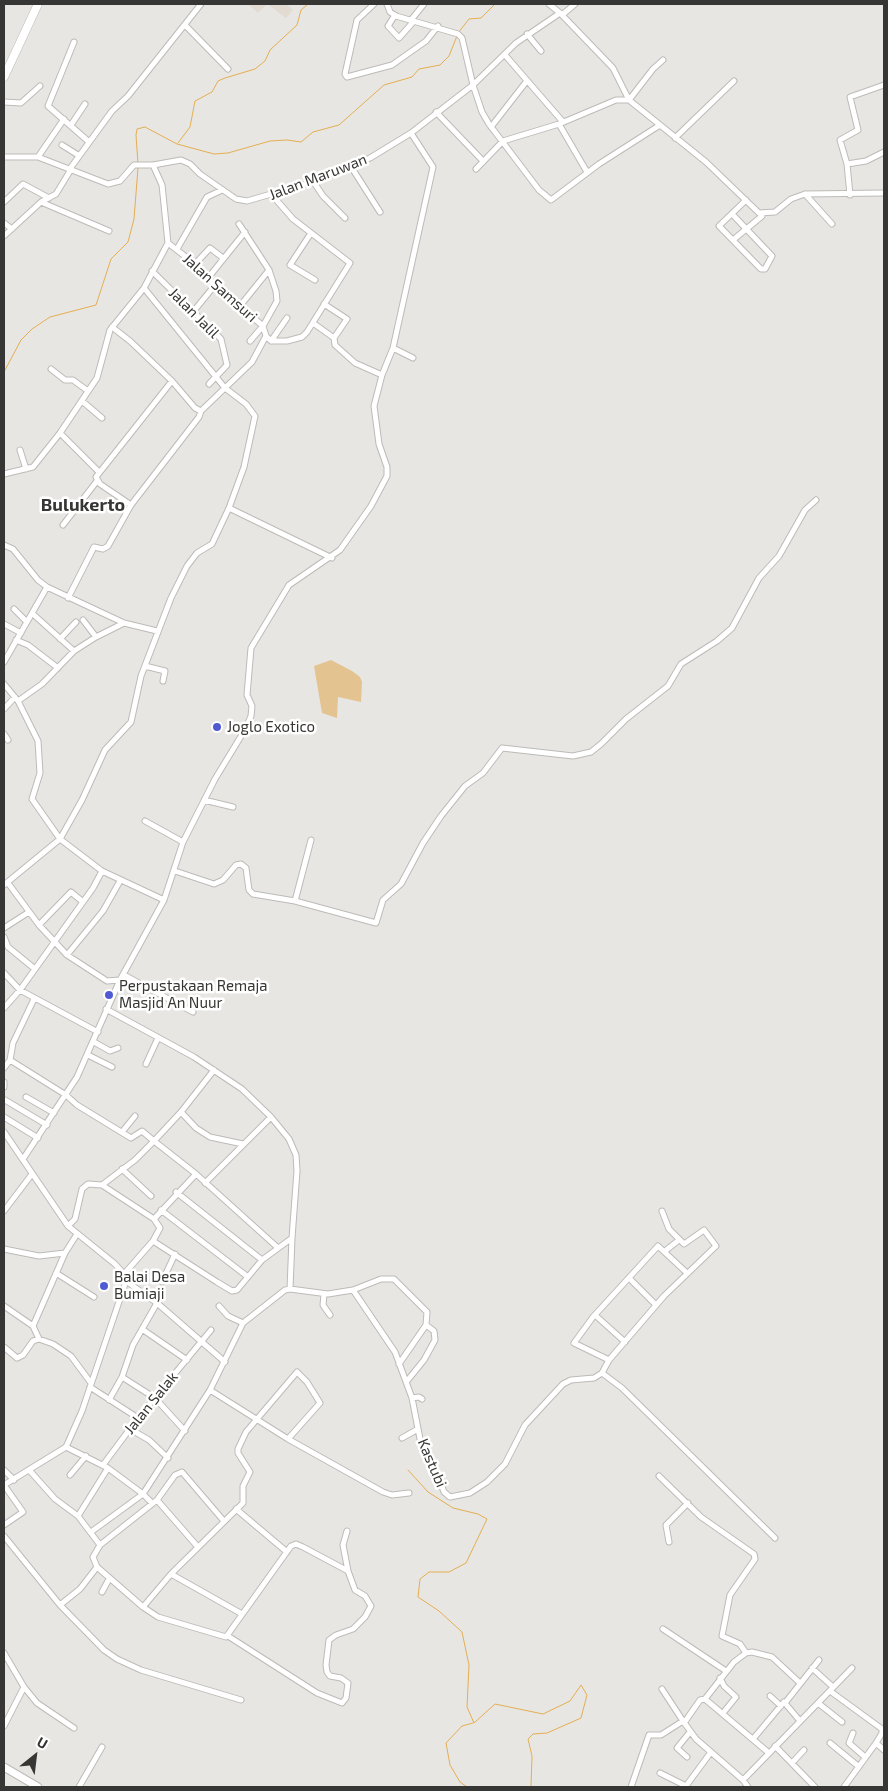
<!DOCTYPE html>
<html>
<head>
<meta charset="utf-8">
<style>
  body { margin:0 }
  #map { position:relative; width:888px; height:1791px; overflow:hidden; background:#e8e6e2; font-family:"Exo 2",sans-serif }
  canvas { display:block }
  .frame { position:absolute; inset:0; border:5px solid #363634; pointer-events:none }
  .north { position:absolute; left:10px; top:1731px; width:50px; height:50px; -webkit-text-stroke:4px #fff; paint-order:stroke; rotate:29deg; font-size:14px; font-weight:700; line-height:20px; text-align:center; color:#363634 }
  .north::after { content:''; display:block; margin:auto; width:18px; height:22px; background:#363634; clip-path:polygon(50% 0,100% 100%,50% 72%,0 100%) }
</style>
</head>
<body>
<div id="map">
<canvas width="888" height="1791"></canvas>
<div class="frame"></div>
<div class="north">U</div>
</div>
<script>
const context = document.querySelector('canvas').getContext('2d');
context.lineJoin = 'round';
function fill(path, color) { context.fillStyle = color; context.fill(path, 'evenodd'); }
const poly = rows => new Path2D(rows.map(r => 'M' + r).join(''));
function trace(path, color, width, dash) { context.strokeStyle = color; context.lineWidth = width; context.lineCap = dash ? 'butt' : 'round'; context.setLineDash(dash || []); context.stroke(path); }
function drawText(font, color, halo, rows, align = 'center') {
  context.font = font + ' "Exo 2",sans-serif'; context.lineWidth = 5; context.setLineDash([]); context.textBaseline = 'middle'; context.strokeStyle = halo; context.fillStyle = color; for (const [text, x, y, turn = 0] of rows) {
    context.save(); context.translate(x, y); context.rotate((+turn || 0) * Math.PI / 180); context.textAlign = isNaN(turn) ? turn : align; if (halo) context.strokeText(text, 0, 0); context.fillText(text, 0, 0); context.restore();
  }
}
fill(poly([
  [248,4,286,4,293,10,286,18,267,4,258,13]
]), '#e1dbd1');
fill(poly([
  [331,660,352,671,360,677,362,682,361,702,338,697,337,718,322,713,314,666]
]), '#e3c390');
trace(poly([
  [458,33,469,19,481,18,495,4],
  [178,143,190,127,195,101,212,92,218,81,225,78,255,69,265,61,270,50,297,25,301,10,308,4],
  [138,164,136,135,137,129,145,127,177,144,214,154,228,153,270,141,287,140,301,142,313,132,339,125,384,85,412,77,419,69,440,65,449,56,457,36],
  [4,372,21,340,32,329,50,317,96,305,111,259,128,242,134,219,138,168],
  [408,1470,428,1492,453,1508,478,1514,487,1519,466,1563,449,1572,429,1572,420,1579,418,1597,439,1611,462,1632,469,1665,467,1707,474,1723,495,1704,543,1714,570,1701,581,1685,587,1695,581,1718,547,1733,533,1734,528,1739,532,1756,531,1787],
  [467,1787,460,1782,450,1765,446,1743,462,1726,473,1723]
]), '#e3ae52', 1);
const street = poly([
  [374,4,357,20,345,74,347,77,392,65,426,41,438,26],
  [387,4,390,12,396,16,458,34,462,38,473,85,516,43,560,13,562,15,575,4],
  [549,4,560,13],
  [395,15,388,26,399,38,414,21],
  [562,15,613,68,629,100,706,162,759,213,775,212,791,199,805,194,884,193],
  [411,20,424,4],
  [185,25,228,69],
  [527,34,541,51],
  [74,42,48,106,88,141],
  [505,55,563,122],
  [4,102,21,103,40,86],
  [436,112,483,161],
  [559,124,587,172],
  [71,125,85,104],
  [491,127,526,82],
  [675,138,734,81],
  [62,145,78,155],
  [4,157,38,157,108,184,120,181,134,165,153,165,181,160,190,164,200,174,236,199,247,201,302,185,370,158,411,133,473,85,482,112,489,124,539,190,551,200,599,164,660,125],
  [38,157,64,119],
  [847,164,866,161,884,152],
  [153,165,162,185,168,243],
  [350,165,380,212],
  [476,169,503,141,559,124,616,100,629,100,653,69,663,60],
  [69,170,112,111,128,96,201,4],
  [313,181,323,196,345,218],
  [805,194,832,224],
  [850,195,847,164,840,140,858,130,850,97,884,85],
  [4,202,23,184,49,198],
  [41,202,109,231],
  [4,223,12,229],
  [239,224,269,270,276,291,277,301,263,326,250,341],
  [719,226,746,200],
  [720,227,761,269,765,269,772,256,734,216],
  [311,233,290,265,315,280],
  [4,236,41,202,56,194,70,171],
  [733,240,762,216],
  [177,249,207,197,222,190],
  [195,264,210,248,223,258],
  [152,271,221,339,227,365,209,384],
  [208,278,245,232],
  [144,288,225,388,246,404,255,416,244,467,229,508,332,558],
  [324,304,347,319,334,338,335,345,355,363,382,375],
  [240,306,269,270],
  [193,312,215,285],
  [313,323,334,338],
  [112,327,130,341,172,381,195,408,201,411],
  [271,341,287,318],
  [393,348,413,358],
  [51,369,65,380,73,380,88,391],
  [82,401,102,418],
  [60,433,99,472],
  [20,450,26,469],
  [4,474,33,467,60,433,97,378,110,330,144,288,168,243,195,264,215,285,263,326,266,336,271,341,287,341,302,337,307,332,350,263,293,219,272,195],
  [131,505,100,484,96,477,172,381],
  [63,525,97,481],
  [4,545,13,549,38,580,47,587,124,623],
  [68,598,94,547,103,549,108,546,131,505,199,417,201,411,252,362,266,336],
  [14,609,27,622],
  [33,614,74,651],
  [83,620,96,637],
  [4,624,21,633],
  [60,639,76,622],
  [16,640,28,645,58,668],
  [4,662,47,587],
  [145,666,165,671,163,681],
  [4,684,18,701,38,741,40,773,32,799,60,839,4,885],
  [18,701,42,684,74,651,96,637,124,623,157,631],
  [4,709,15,697],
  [4,734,8,740],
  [204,800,233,807],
  [145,821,183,842],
  [175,871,214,884,223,880,236,865,241,864,246,868,249,890,253,894,295,901,376,923,383,900,401,884,423,843,441,816,465,786,483,773,502,748,573,756,591,752,601,744,626,719,668,686,681,664,717,641,732,628,759,578,779,556,805,510,816,500],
  [8,883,39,925,67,955,107,981,120,980],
  [164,900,183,842,215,779,246,728,251,716,252,706,247,695,251,648,289,585,340,550,371,506,387,476,387,467,379,444,374,406,382,375,393,348,433,167,411,133],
  [295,901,311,840],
  [39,925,71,892,83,902],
  [4,928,29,912],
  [4,937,8,947,35,969],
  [67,955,103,911,120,881],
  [4,973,20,990,98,1032],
  [124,975,193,1012],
  [34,999,13,1043,10,1060,66,1095,77,1105,131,1138,142,1131,154,1141,135,1160,102,1185,154,1219],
  [4,1008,20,990,93,888,102,871],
  [106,1009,194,1057,242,1089,271,1117,289,1139,296,1155,297,1171,292,1238,262,1260,237,1290,232,1291,217,1282,153,1241,124,1274],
  [94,1042,110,1051,118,1048],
  [88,1055,112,1067],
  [146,1064,158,1038],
  [4,1068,10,1060],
  [214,1070,181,1112,196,1128,210,1137,243,1144],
  [4,1082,4,1087],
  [26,1097,54,1113],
  [5,1100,47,1125],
  [4,1117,38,1138],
  [4,1132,68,1226,115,1264,124,1274,126,1281,82,1411,66,1447,4,1485],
  [122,1132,135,1116],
  [23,1159,77,1077,120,980,164,900,102,871,60,839,82,800,105,750,131,722,141,676,171,598,187,566,197,553,212,544,229,508],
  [122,1169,151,1196],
  [196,1174,277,1247],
  [205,1183,271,1117],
  [176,1192,262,1260],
  [161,1210,248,1277],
  [4,1211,32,1174],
  [68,1226,75,1219,82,1189,88,1184,102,1185],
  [153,1241,160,1228,154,1219,196,1174,154,1141,181,1112],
  [4,1249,39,1256,65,1253,77,1234],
  [665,1251,679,1240],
  [65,1253,33,1326,39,1339,53,1344,71,1356,91,1383],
  [56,1273,94,1297],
  [629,1278,656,1305],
  [126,1281,157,1303,225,1362],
  [162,1282,175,1254],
  [290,1289,292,1238],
  [353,1290,381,1279,394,1279,427,1312,426,1325,399,1364],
  [324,1294,323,1305,330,1315],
  [157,1303,133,1345,122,1377,155,1398,185,1431],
  [4,1306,33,1326],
  [219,1306,228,1316,243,1323],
  [595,1315,625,1342],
  [142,1329,187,1360],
  [4,1347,17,1358,23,1355,33,1341,39,1339],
  [609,1360,574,1343,593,1317,658,1246,687,1273],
  [602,1373,622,1388,775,1538],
  [407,1381,424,1360,435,1340,434,1331,426,1325],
  [90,1387,138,1418],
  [210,1390,243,1323,285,1290,290,1289,328,1294,353,1290,395,1352,412,1398,421,1444,437,1473,444,1492,450,1497,470,1493,487,1482,505,1464,525,1425,563,1384,571,1380,594,1378,602,1373,609,1360,664,1296,716,1246,704,1230,684,1244,669,1229,662,1211],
  [412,1398,419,1397,422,1399],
  [109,1400,122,1377],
  [130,1429,149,1440,168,1458],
  [402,1438,418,1429],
  [103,1465,138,1418,211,1330],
  [4,1470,14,1480],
  [30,1471,55,1499,78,1516,108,1468,66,1447],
  [70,1475,86,1456],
  [659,1476,701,1517,754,1554,755,1559,730,1595,722,1636,740,1644,746,1653],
  [4,1485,23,1512,4,1525],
  [157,1500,175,1475,182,1472,223,1520],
  [152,1503,143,1494,210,1390,288,1439,383,1492,392,1495,409,1493],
  [236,1509,287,1552],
  [78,1516,100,1545],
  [91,1532,143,1494,108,1468],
  [4,1536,60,1605,104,1650,117,1659,141,1670,241,1700],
  [669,1542,666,1525,688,1503],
  [171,1574,143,1607,158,1617,226,1637,291,1546,296,1544,303,1547,348,1571,343,1545,347,1531],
  [102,1592,109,1579],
  [60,1605,80,1589,97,1567],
  [143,1607,97,1567,93,1557,100,1545,157,1500,197,1546],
  [242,1614,171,1574,243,1503,243,1486,250,1472,238,1453,238,1449,246,1432,297,1372,307,1382,320,1403,288,1439],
  [663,1629,726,1671],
  [228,1636,317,1693,342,1703,346,1698,348,1683,341,1678,330,1676,327,1672,326,1665,329,1640,336,1635,353,1629,365,1617,371,1606,365,1596,355,1590,348,1571],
  [4,1653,24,1687],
  [812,1668,833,1687],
  [720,1678,724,1686,736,1697,723,1713],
  [662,1689,683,1721],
  [830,1691,882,1729,882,1733,876,1743],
  [770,1696,781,1706],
  [705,1699,734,1662,746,1653,752,1652,772,1657,800,1683],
  [785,1703,819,1660],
  [818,1703,842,1722],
  [684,1723,700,1700,705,1699,769,1753],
  [4,1726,24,1687,37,1703,74,1728],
  [853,1733,849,1743,865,1757],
  [753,1739,784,1702,800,1721],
  [830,1743,858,1766],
  [775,1746,815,1787],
  [687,1757,677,1748,690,1732],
  [792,1763,804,1750],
  [660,1773,686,1786,711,1752],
  [79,1787,102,1747],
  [631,1787,649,1735,661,1735,683,1721,696,1739,743,1780],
  [748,1787,743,1780,852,1668],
  [844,1787,876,1743,884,1750]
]);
const secondary = poly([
  [4,1767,38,1787]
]);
const primary = poly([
  [4,77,38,4]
]);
trace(street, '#bdbbb8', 7);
trace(secondary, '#bdbbb8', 9);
trace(primary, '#bdbbb8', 9);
trace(street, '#fff', 5);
trace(secondary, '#fff', 7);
trace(primary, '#fff', 8);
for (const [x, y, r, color] of [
  [217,727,5,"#505bd1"],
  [109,995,5,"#505bd1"],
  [104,1286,5,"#505bd1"]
]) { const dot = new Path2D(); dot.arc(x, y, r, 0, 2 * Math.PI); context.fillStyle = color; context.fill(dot); trace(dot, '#fff', 2); }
drawText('15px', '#363634', '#fff', [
  ["Jalan Maruwan",318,177,-21],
  ["Jalan Samsuri",220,288,42],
  ["Jalan Jalil",194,313,45],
  ["Jalan Salak",151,1403,-51],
  ["Kastubi",432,1463,67]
]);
drawText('15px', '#363634', '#fff', [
  ["Joglo Exotico",227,727],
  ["Perpustakaan Remaja",119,986],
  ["Masjid An Nuur",119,1003],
  ["Balai Desa",114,1277],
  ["Bumiaji",114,1294]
], 'left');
drawText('bold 18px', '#363634', '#fff', [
  ["Bulukerto",83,505]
]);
</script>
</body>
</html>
